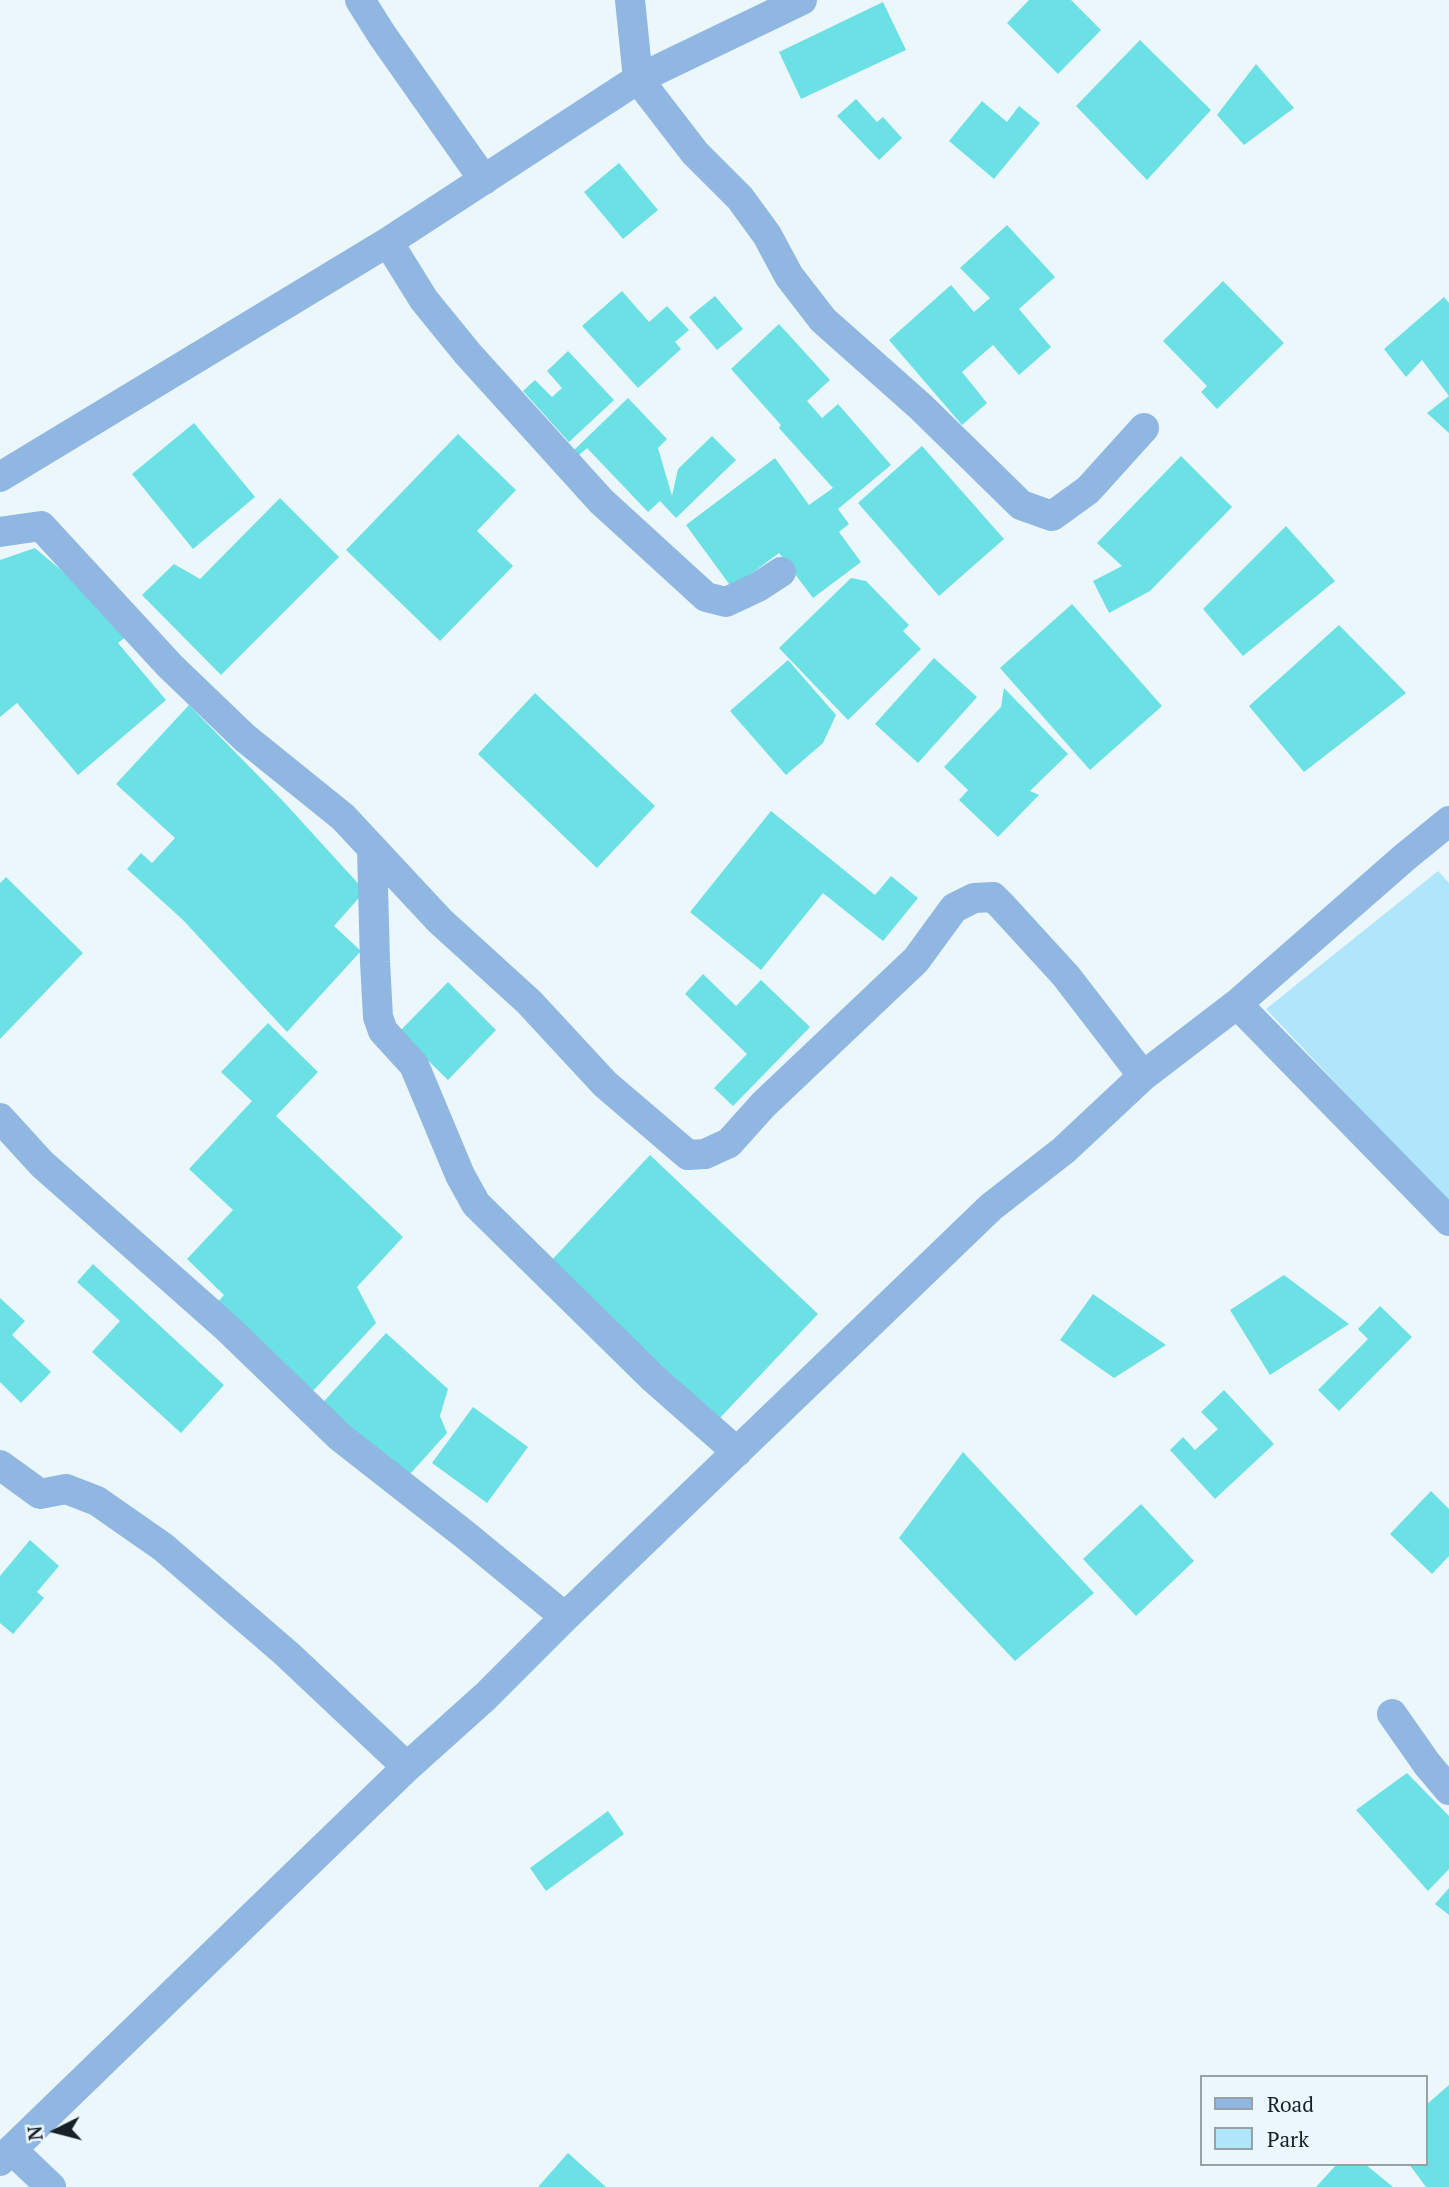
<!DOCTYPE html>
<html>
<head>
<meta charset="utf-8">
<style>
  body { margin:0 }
  #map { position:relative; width:1449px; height:2187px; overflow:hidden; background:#ecf7fc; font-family:"PT Serif",serif }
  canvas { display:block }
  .legend { position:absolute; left:1200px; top:2075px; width:228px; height:91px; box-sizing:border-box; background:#ecf7fc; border:2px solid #97a2a6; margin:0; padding:9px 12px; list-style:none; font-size:21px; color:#182226 }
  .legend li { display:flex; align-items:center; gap:14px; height:35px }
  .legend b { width:35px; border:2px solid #97a2a6 }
  .north { position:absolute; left:21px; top:2096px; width:70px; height:70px; -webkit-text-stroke:5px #ecf7fc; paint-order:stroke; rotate:264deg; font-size:19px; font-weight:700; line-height:28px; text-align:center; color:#182226 }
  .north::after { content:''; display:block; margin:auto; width:24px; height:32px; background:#182226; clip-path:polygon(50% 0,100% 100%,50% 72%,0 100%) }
</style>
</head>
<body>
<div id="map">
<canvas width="1449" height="2187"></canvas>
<ul class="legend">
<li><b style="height:9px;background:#8fb7e1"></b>Road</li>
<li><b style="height:19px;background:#b0e6fc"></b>Park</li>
</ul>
<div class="north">N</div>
</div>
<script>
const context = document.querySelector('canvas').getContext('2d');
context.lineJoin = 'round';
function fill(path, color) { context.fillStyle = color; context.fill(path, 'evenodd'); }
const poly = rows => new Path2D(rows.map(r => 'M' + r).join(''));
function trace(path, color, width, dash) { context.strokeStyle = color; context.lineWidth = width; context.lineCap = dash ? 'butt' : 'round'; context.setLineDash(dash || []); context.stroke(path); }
fill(poly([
  [1438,871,1449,883,1449,1203,1266,1009]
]), '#b0e6fc');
fill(poly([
  [1029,0,1071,0,1101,30,1058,74,1007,23],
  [883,2,906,50,801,99,779,52],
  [1140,40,1211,110,1147,180,1076,106],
  [1256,64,1294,108,1244,145,1217,115],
  [856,99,877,122,883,117,902,138,879,160,837,116],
  [982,101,1007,122,1019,106,1040,123,994,179,949,141],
  [619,163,658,210,623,239,584,192],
  [1007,225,1055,277,1019,309,1051,347,1019,375,993,345,962,372,987,403,962,425,889,340,951,285,974,312,990,298,960,268],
  [1223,281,1284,343,1217,409,1201,392,1207,386,1163,341],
  [622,291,649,322,667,306,689,330,675,342,681,349,638,388,582,326],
  [715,296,743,329,717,350,689,317],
  [1444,297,1449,303,1449,396,1422,360,1406,377,1384,349],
  [779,324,830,380,807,401,822,418,838,404,891,465,838,509,849,524,839,532,861,562,813,598,779,553,732,588,686,525,775,458,809,505,833,488,779,428,781,425,731,369],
  [568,351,614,400,569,442,523,391,535,380,552,397,562,388,547,371],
  [1449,396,1449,433,1427,413],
  [628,398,667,439,658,448,672,496,678,469,712,436,736,460,676,518,660,501,648,512,587,448,577,457,572,452],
  [194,423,255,497,193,549,132,474],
  [458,434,516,490,477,531,513,566,440,641,346,550],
  [922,446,1004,539,939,596,858,503],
  [1181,456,1232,507,1150,591,1109,613,1093,581,1122,566,1097,543],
  [280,498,339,557,221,675,142,595,174,564,200,579],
  [1286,526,1335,581,1243,656,1203,609],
  [35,548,133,631,118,643,166,700,78,775,17,703,0,717,0,560],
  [851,578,866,581,909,625,903,631,921,649,848,720,779,648],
  [1072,604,1162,706,1090,770,1000,668],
  [1339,625,1406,693,1304,772,1249,706],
  [934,658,977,697,918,763,875,724],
  [788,660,836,715,823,743,786,775,730,711],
  [1004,688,1068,754,1030,791,1039,795,998,837,959,800,968,790,944,767,1001,707],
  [535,693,655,806,597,868,478,754],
  [189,705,282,800,365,891,334,926,361,951,287,1032,183,920,127,869,141,853,152,863,175,838,116,784],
  [771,811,875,895,891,876,918,898,883,941,823,893,761,970,690,912],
  [6,877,83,953,0,1039,0,883],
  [703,974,736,1006,761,980,810,1027,733,1106,714,1088,747,1054,685,994],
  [448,982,496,1030,448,1080,399,1032],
  [268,1023,318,1072,276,1116,403,1237,357,1287,376,1323,311,1393,216,1304,224,1295,187,1259,233,1210,189,1169,252,1101,221,1072],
  [650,1155,818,1314,718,1420,551,1261],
  [93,1264,224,1385,181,1433,92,1352,120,1321,77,1282],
  [1284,1275,1349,1324,1270,1375,1230,1310],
  [1093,1294,1166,1345,1114,1378,1060,1340],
  [0,1298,25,1321,12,1335,51,1372,21,1403,0,1382],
  [1380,1306,1412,1337,1339,1411,1318,1390,1368,1339,1358,1329],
  [386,1333,448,1389,440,1416,447,1433,401,1484,318,1408],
  [1224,1390,1274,1444,1215,1499,1170,1450,1183,1437,1195,1450,1218,1429,1201,1412],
  [473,1407,528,1447,487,1503,432,1463],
  [963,1452,1094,1593,1015,1661,899,1538],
  [1431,1491,1449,1509,1449,1556,1432,1574,1390,1534],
  [1141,1504,1194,1561,1136,1616,1083,1559],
  [30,1540,59,1566,37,1592,44,1598,13,1634,0,1623,0,1576],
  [1407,1773,1449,1816,1449,1869,1428,1891,1356,1810],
  [608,1811,624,1834,546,1891,530,1868],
  [1449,1888,1449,1915,1435,1904],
  [1449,2085,1449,2187,1426,2187,1409,2164,1426,2164,1426,2105],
  [568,2153,606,2187,538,2187],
  [1337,2164,1365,2164,1393,2187,1316,2187]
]), '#6be0e5');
trace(poly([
  [360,0,382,35,484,180],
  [630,0,638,79,695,153,740,198,767,235,789,276,823,320,921,407,1021,505,1052,516,1088,490,1144,428],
  [388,242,424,300,468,354,601,501,706,597,726,602,758,587,781,572],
  [0,477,388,242,638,79,802,0],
  [0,532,41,526,170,666,245,738,343,817,440,921,529,1002,605,1084,688,1155,705,1154,729,1143,763,1105,916,960,954,908,974,898,993,897,1002,906,1066,976,1143,1076],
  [372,849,375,962,378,1017,383,1031,414,1065,460,1175,476,1204,653,1378,737,1452],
  [1237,1004,1449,1221],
  [0,1118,42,1164,225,1326,340,1437,464,1534,565,1617],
  [0,1465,40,1494,66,1489,97,1501,163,1547,287,1654,407,1767],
  [1392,1714,1427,1764,1449,1790],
  [12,2150,51,2187],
  [0,2161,407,1767,486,1696,565,1617,991,1207,1064,1150,1143,1076,1237,1004,1405,857,1449,821]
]), '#8fb7e1', 30);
</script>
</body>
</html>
